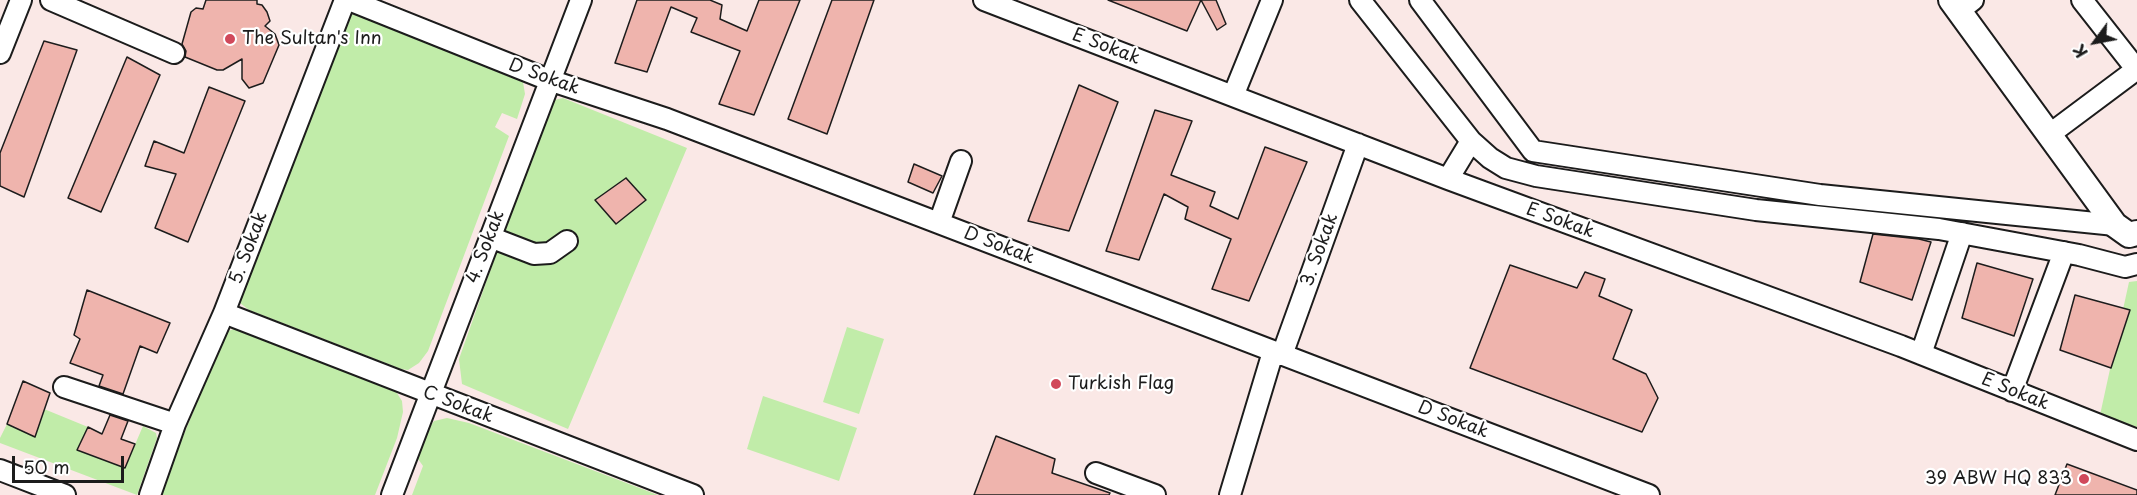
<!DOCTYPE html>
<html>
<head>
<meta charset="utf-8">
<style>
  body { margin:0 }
  #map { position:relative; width:2137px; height:495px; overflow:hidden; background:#fae8e6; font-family:"Playpen Sans",sans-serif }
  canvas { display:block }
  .north { position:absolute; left:2065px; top:12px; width:60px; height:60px; -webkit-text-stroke:4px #fff; paint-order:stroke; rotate:238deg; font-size:16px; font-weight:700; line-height:24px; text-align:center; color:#1c1c1c }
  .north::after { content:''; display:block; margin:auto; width:21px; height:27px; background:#1c1c1c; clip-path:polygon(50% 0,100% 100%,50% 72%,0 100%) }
  .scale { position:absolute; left:12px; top:456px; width:112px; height:27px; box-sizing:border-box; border:3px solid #1c1c1c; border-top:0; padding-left:8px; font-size:18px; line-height:21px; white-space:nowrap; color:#1c1c1c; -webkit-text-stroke:4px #fff; paint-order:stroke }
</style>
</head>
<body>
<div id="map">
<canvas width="2137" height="495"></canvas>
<div class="north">K</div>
<div class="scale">50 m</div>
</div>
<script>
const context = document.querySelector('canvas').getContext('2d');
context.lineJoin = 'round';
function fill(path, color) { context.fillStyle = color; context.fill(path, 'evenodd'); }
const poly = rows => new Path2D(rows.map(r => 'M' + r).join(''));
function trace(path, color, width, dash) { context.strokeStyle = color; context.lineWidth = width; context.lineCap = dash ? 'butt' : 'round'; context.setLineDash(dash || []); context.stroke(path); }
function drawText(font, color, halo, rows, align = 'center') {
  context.font = font + ' "Playpen Sans",sans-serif'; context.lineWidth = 4.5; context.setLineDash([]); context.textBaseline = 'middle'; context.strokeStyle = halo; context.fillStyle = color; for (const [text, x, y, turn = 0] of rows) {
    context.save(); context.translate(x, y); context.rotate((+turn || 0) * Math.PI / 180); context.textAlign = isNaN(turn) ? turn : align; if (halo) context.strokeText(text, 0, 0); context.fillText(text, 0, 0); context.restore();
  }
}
fill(poly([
  [348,14,358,15,523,82,525,94,517,119,502,113,495,127,509,136,428,351,419,363,408,370,401,369,249,310,240,303,237,295],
  [563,98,687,148,568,429,462,384,459,359,548,107,554,100],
  [2137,281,2137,427,2100,415,2129,282],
  [847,327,884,339,859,414,823,402],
  [236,328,373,378,395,390,402,401,403,412,397,438,375,495,159,495,226,332],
  [763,396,857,428,839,481,747,449],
  [44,409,88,427,78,450,125,468,143,426,156,433,157,438,137,495,0,443,0,438,7,424,35,437],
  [447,418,469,423,658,495,412,495,423,466,416,456,427,431,434,421]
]), '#c1eca9');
const building = poly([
  [206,0,257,0,257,4,262,5,267,12,270,21,265,26,275,34,279,45,263,83,249,88,242,79,242,59,223,70,217,70,185,57,186,51,182,44,191,12,196,8,203,9,206,0],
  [637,0,710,0,722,5,720,19,747,31,759,0,800,0,754,115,719,104,740,51,691,32,697,18,671,7,647,72,615,63,637,0],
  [832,0,874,0,827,134,788,119,832,0],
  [1108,0,1201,0,1187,31,1108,0],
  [1201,0,1216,0,1226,24,1217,30,1201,0],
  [44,41,77,50,24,197,0,186,0,153,44,41],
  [127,57,160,75,101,212,68,198,127,57],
  [1079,85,1118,102,1069,231,1028,221,1079,85],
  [209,87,245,101,188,242,155,228,176,174,145,166,154,141,184,153,209,87],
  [1155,110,1192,121,1171,175,1215,192,1210,206,1238,219,1265,147,1307,162,1249,301,1212,289,1231,239,1185,219,1188,207,1164,194,1139,260,1106,251,1155,110],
  [914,164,942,176,933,193,908,182,914,164],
  [626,178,646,200,616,224,595,200,626,178],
  [1873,234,1919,239,1931,242,1912,300,1860,282,1873,234],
  [1977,263,2033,279,2014,336,1962,318,1977,263],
  [1510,265,1577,288,1585,272,1605,279,1599,296,1632,310,1613,359,1646,374,1658,398,1642,432,1470,368,1510,265],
  [87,290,170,323,157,353,140,346,123,394,99,386,103,375,70,363,80,339,74,335,87,290],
  [2075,295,2130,310,2111,368,2060,350,2075,295],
  [23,381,50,393,35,437,7,424,23,381],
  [110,415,128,421,121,439,135,444,125,468,77,450,88,427,102,434,110,415],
  [996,436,1055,459,1052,473,1110,493,1109,495,974,495,996,436],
  [2067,464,2137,490,2137,495,2055,495,2067,464]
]);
fill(building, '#efb4ad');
trace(building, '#1c1c1c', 1.5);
const minor = poly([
  [51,0,174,53],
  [349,0,549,80,667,119,1649,495],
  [984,0,1448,179,1901,346,2137,440],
  [1360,0,1471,141,1490,158,1506,168,1536,176,1756,210,1939,229,2079,255,2125,267,2137,264],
  [1420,0,1533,151,1820,195,2115,225],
  [2082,0,2137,70],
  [1959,11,1973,0],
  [0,53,21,0],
  [1233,96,1272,0],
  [2050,134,2137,69],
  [1448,179,1471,141],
  [939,223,961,161],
  [490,237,534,254,550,253,567,241],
  [224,313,693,495],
  [1921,354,1962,233],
  [1282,355,1358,144],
  [64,387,175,424],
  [2012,391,2064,252],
  [0,470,65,495],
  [1096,473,1155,495],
  [150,495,175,424,224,313,345,0],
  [392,495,581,0],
  [1230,495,1273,352]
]);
const major = poly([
  [1951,0,2115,225,2129,235,2137,233]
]);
trace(minor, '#1c1c1c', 24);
trace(major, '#1c1c1c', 28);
trace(minor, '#fff', 20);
trace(major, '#fff', 24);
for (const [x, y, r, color] of [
  [230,39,6,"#d1495b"],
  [1056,384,6,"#d1495b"],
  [2084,479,6,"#d1495b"]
]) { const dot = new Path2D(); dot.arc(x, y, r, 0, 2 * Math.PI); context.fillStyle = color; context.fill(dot); trace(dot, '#fff', 2); }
drawText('18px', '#1c1c1c', '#fff', [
  ["The Sultan's Inn",242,39],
  ["Turkish Flag",1068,384],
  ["39 ABW HQ 833",2072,479,"right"]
], 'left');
drawText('18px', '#1c1c1c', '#fff', [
  ["E Sokak",1106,47,21],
  ["D Sokak",544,77,20],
  ["E Sokak",1560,221,20],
  ["D Sokak",999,246,21],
  ["4. Sokak",486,247,-69],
  ["5. Sokak",249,248,-69],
  ["3. Sokak",1320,250,-70],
  ["E Sokak",2015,392,22],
  ["C Sokak",458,405,21],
  ["D Sokak",1453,420,21]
]);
</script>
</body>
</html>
